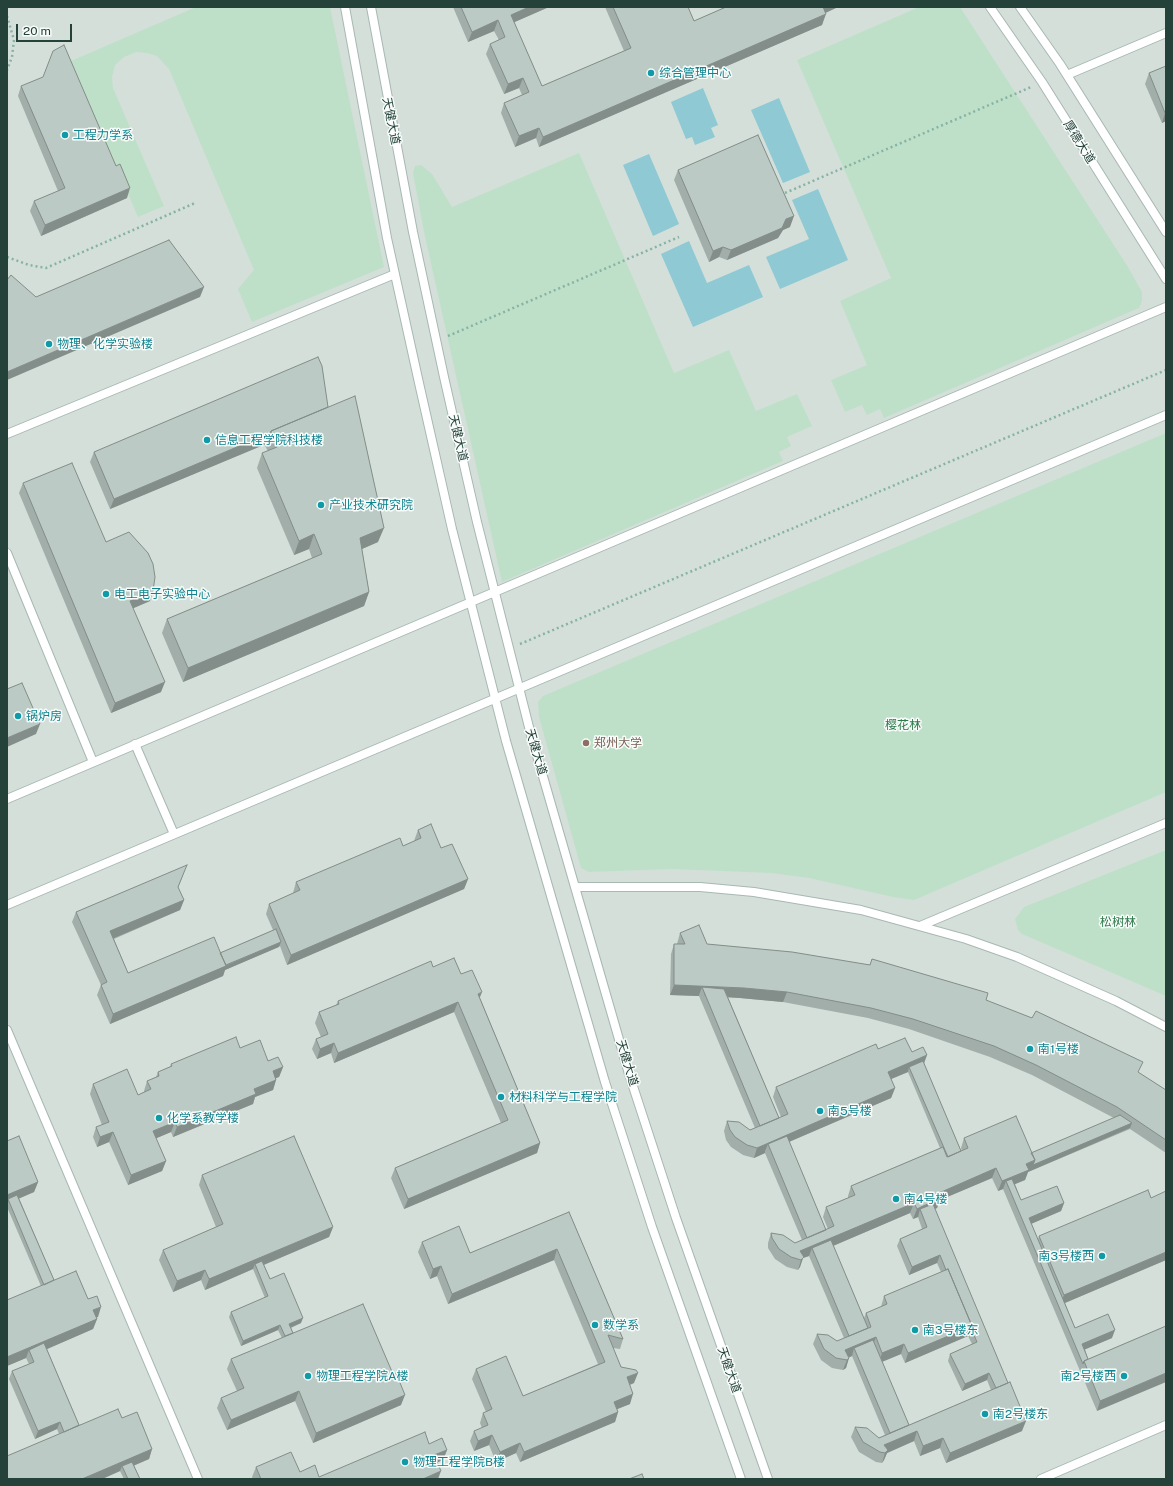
<!DOCTYPE html>
<html>
<head>
<meta charset="utf-8">
<style>
  body { margin:0 }
  #map { position:relative; width:1173px; height:1486px; overflow:hidden; background:#e6efeb; font-family:"Public Sans",sans-serif }
  canvas { display:block }
  .frame { position:absolute; inset:0; border:8px solid #24423a; pointer-events:none }
  .scale { position:absolute; left:16px; top:24px; width:56px; height:18px; box-sizing:border-box; border:2px solid #24423a; border-top:0; padding-left:5px; font-size:12px; line-height:14px; white-space:nowrap; color:#24423a; -webkit-text-stroke:3px #f7fbf9; paint-order:stroke }
</style>
</head>
<body>
<div id="map">
<canvas width="1173" height="1486"></canvas>
<div class="frame"></div>
<div class="scale">20 m</div>
</div>
<script>
const context = document.querySelector('canvas').getContext('2d');
context.lineJoin = 'round';
function fill(path, color) { context.fillStyle = color; context.fill(path, 'evenodd'); }
const poly = rows => new Path2D(rows.map(r => 'M' + r).join(''));
function trace(path, color, width, dash) { context.strokeStyle = color; context.lineWidth = width; context.lineCap = dash ? 'butt' : 'round'; context.setLineDash(dash || []); context.stroke(path); }
function drawText(font, color, halo, rows, align = 'center') {
  context.font = font + ' "Public Sans","Noto Sans SC",sans-serif'; context.lineWidth = 3; context.setLineDash([]); context.textBaseline = 'middle'; context.strokeStyle = halo; context.fillStyle = color; for (const [text, x, y, turn = 0] of rows) {
    context.save(); context.translate(x, y); context.rotate((+turn || 0) * Math.PI / 180); context.textAlign = isNaN(turn) ? turn : align; if (halo) context.strokeText(text, 0, 0); context.fillText(text, 0, 0); context.restore();
  }
}
fill(poly([
  [7,7,1166,7,1166,1479,7,1479]
]), '#d4dfda');
fill(poly([
  [196,7,330,7,384,267,252,322,238,289,254,270,169,69,157,56,147,53,136,52,124,57,115,65,112,77,113,88,164,206,138,217,71,61],
  [919,7,960,7,1128,267,1142,292,1142,301,1139,308,884,418,880,409,867,415,862,405,845,412,831,380,867,365,840,301,891,278,797,60],
  [579,153,674,373,729,350,756,411,797,394,812,426,787,437,791,446,779,452,783,461,502,582,424,232,413,173,415,166,421,165,432,174,452,207],
  [1166,433,1166,792,914,900,893,897,809,878,771,873,671,869,589,872,581,868,539,717,538,702,543,696],
  [1166,850,1166,996,1022,934,1018,930,1015,919,1024,907]
]), '#bfe0c8');
fill(poly([
  [703,88,718,125,711,128,715,137,695,145,692,137,686,139,671,102],
  [779,98,810,172,783,183,751,110],
  [649,154,679,224,653,236,623,165],
  [818,189,848,260,780,289,766,257,809,239,792,200],
  [689,241,707,283,749,265,763,297,693,327,661,254]
]), '#8ec9d4');
const service = poly([
  [345,7,387,238,419,383,452,529,506,741,605,1082,652,1227,741,1479],
  [371,7,413,232,444,377,477,522,531,735,629,1074,676,1218,768,1479],
  [990,7,1042,82,1166,279],
  [1020,7,1060,64,1166,232],
  [1067,75,1166,33],
  [7,434,395,274],
  [7,553,93,762],
  [135,744,174,834],
  [7,799,1166,307],
  [575,887,700,887,754,892,861,910,966,939,1017,957,1116,1001,1166,1027],
  [7,905,1166,415],
  [920,926,1166,823],
  [7,1030,198,1479],
  [1041,1479,1166,1425]
]);
trace(service, '#a8b8b2', 10);
trace(poly([
  [7,16,14,40,12,57,7,70],
  [785,193,1031,87],
  [7,257,29,265,46,268,195,203],
  [448,336,679,237],
  [520,644,1166,370]
]), '#86b3a5', 2.5, [2, 3]);
trace(service, '#fff', 8);
fill(poly([
  [453,7,549,7,514,22,542,86,624,51,605,7,688,7,694,21,726,7,838,7,825,13,822,25,539,147,536,138,515,147,501,113,504,103,522,95,519,88,504,94,486,54,490,44,499,40,494,31,468,42],
  [1166,66,1166,121,1162,123,1145,84,1149,73],
  [21,86,127,198,41,236,30,211,34,201,58,191,18,96],
  [678,170,790,227,783,230,778,238,727,260,719,257,709,262,674,180],
  [328,407,378,542,362,549,369,592,364,606,183,682,162,633,167,619,312,558,309,549,294,555,257,468,262,453,268,451,265,446,266,444,110,509,90,462,94,452],
  [23,483,106,542,150,601,133,608,161,692,111,713,19,493],
  [418,830,441,848,468,879,464,889,287,965,280,946,225,970,223,976,110,1024,97,995,101,985,72,922,76,912,183,875,178,888,184,900,180,910,114,939,128,973,220,953,273,930,266,914,269,904,293,893,296,882,403,846,414,841],
  [680,933,707,944,870,965,872,959,986,1000,1139,1073,1166,1090,1166,1153,1130,1129,1028,1172,1025,1180,1015,1184,1021,1200,1064,1203,1061,1211,1031,1224,1038,1239,1039,1236,1166,1260,1065,1303,1075,1328,1112,1338,1085,1349,1088,1359,1166,1326,1097,1411,1003,1189,998,1191,992,1178,940,1200,937,1208,935,1209,1022,1431,946,1463,940,1448,920,1456,914,1441,887,1453,884,1460,882,1463,876,1462,859,1452,851,1437,855,1427,879,1438,885,1435,852,1356,849,1357,846,1368,843,1370,832,1368,821,1360,813,1344,817,1334,837,1341,844,1338,809,1256,803,1258,800,1267,798,1270,787,1267,775,1259,768,1248,768,1243,771,1233,795,1243,802,1240,765,1153,754,1158,743,1155,731,1147,726,1140,724,1131,727,1121,750,1130,755,1128,699,996,670,995,671,954,674,944,677,944],
  [728,997,740,998,783,1002,868,1018,909,1029,990,1057,1032,1075,1114,1118,1031,1153,964,1138,961,1148,962,1151,961,1151,924,1064,927,1055,912,1052,878,1049,776,1087,773,1097,781,1117,779,1118],
  [908,1072,940,1148,851,1186,848,1196,848,1198,826,1207,823,1217,828,1229,826,1230,789,1142,891,1098,895,1088,891,1079],
  [910,1213,913,1219,918,1217,922,1229,900,1239,897,1246,909,1275,937,1263,941,1272,884,1296,881,1307,866,1313,864,1318,833,1246],
  [968,1336,972,1344,950,1354,948,1361,962,1391,987,1380,991,1390,909,1425,882,1362,901,1354,905,1363],
  [433,967,461,974,480,998,540,1143,537,1153,404,1209,391,1178,395,1168,501,1123,454,1012,334,1063,331,1053,317,1059,312,1049,316,1039,321,1037,315,1023,319,1012,336,1005,338,1001],
  [240,1048,283,1067,279,1077,276,1078,276,1080,273,1090,255,1097,253,1104,173,1137,171,1132,156,1138,166,1161,162,1171,128,1185,109,1142,97,1147,93,1137,96,1127,102,1125,90,1094,93,1084,138,1095,144,1092,144,1091,147,1081,156,1077,158,1072,170,1067,171,1064],
  [7,1141,38,1182,34,1192,19,1198,54,1280,88,1299,98,1317,96,1317,97,1319,93,1329,47,1349,79,1425,122,1418,152,1449,149,1459,134,1465,140,1479,124,1479,120,1471,102,1479,7,1479,59,1434,57,1429,35,1439,9,1379,12,1371,29,1364,26,1358,7,1366,7,1300,41,1286,7,1207],
  [202,1175,333,1227,329,1237,264,1265,270,1279,301,1323,291,1328,293,1333,401,1405,313,1443,295,1401,227,1430,217,1408,221,1398,237,1391,227,1369,231,1359,282,1338,278,1330,241,1346,229,1317,231,1312,265,1298,253,1269,205,1290,201,1280,173,1292,159,1260,163,1250,216,1227,199,1185],
  [569,1212,623,1339,620,1349,613,1348,621,1367,634,1383,630,1385,630,1404,617,1409,618,1412,615,1422,520,1462,516,1453,496,1462,489,1445,474,1451,470,1441,474,1431,482,1428,480,1423,483,1413,486,1412,472,1379,476,1369,523,1396,598,1364,554,1260,448,1304,437,1276,430,1279,418,1252,422,1242,470,1253],
  [429,1444,447,1450,443,1460,437,1462,438,1479,253,1479,252,1477,256,1467,300,1472,319,1477]
]), '#a1aea9');
fill(poly([
  [529,7,549,7,508,25,511,15],
  [822,7,838,7,819,16],
  [826,14,822,25,539,147,543,137],
  [498,20,494,31,468,42,472,32],
  [523,78,519,88,504,94,508,84],
  [1165,113,1166,113,1166,121,1162,123],
  [539,128,536,138,515,147,519,136],
  [130,188,127,198,41,236,45,225],
  [794,216,790,227,783,230,778,238,727,260,731,250,786,219],
  [723,247,719,257,709,262,713,251],
  [204,287,200,297,7,380,7,372],
  [270,433,266,444,110,509,114,499],
  [384,528,378,542,355,552,360,538],
  [314,534,309,549,294,555,299,541],
  [153,591,150,601,127,611,130,601],
  [369,592,364,606,183,682,188,668],
  [165,682,161,692,111,713,115,703],
  [40,724,36,734,7,747,7,738],
  [468,879,464,889,287,965,291,955],
  [184,900,180,910,107,941,110,931],
  [281,942,279,947,225,970,223,976,110,1024,113,1014],
  [674,985,744,988,787,992,783,1002,740,998,705,996,702,987,699,995,699,996,670,995],
  [482,992,478,1002,478,994],
  [458,1002,454,1012,334,1063,338,1053],
  [334,1043,331,1053,317,1059,320,1049],
  [927,1055,923,1065,909,1067,908,1072,884,1082,888,1072],
  [283,1067,279,1077,269,1081,273,1071],
  [276,1080,273,1090,255,1097,253,1104,173,1137,177,1127,254,1089],
  [895,1088,891,1098,770,1150,768,1144,765,1151,765,1153,754,1158,757,1148],
  [175,1122,171,1132,150,1141,153,1131],
  [1132,1123,1130,1128,1028,1172,1025,1180,1008,1187,1006,1181,1003,1189,998,1191,1002,1181,1026,1164],
  [113,1132,109,1142,97,1147,100,1137],
  [540,1143,537,1153,404,1209,408,1199],
  [166,1161,162,1171,128,1185,131,1175],
  [996,1168,992,1178,940,1200,937,1208,922,1215,920,1209,918,1217,913,1219,917,1209,939,1193],
  [38,1182,34,1192,9,1203,8,1199,7,1200,7,1195],
  [914,1203,910,1213,814,1254,812,1248,809,1256,803,1258,800,1267,798,1270,801,1260,800,1251],
  [1064,1203,1061,1211,1026,1226,1029,1218],
  [333,1227,329,1237,256,1268,255,1264,253,1269,205,1290,209,1279],
  [557,1249,554,1260,448,1304,452,1294],
  [1166,1252,1166,1260,1060,1305,1064,1295],
  [940,1255,937,1263,909,1275,912,1267],
  [441,1266,437,1276,430,1279,433,1269],
  [205,1270,201,1280,173,1292,177,1281],
  [101,1307,98,1317,89,1320,93,1310],
  [303,1318,301,1323,287,1329,289,1324],
  [97,1319,93,1329,31,1356,29,1350,26,1358,7,1366,7,1357],
  [280,1325,278,1330,241,1346,243,1341],
  [972,1326,968,1336,905,1363,908,1353],
  [1115,1330,1112,1338,1079,1352,1082,1344],
  [876,1337,872,1347,854,1348,852,1356,844,1360,845,1350],
  [904,1344,901,1354,879,1363,882,1353],
  [849,1358,846,1368,843,1370,847,1360],
  [638,1373,634,1383,623,1387,627,1377],
  [989,1373,987,1380,962,1391,965,1384],
  [1166,1373,1166,1382,1097,1411,1100,1401],
  [299,1391,295,1401,227,1430,231,1420],
  [633,1394,630,1404,610,1412,614,1402],
  [405,1395,401,1405,313,1443,316,1433],
  [618,1412,615,1422,520,1462,524,1452],
  [1026,1421,1022,1431,946,1463,950,1453],
  [60,1422,57,1429,35,1439,38,1431],
  [917,1431,914,1441,887,1453,884,1460,882,1463,885,1453,884,1445],
  [492,1435,489,1445,474,1451,478,1441],
  [943,1438,940,1448,920,1456,923,1446],
  [520,1443,516,1453,496,1462,500,1452],
  [152,1449,149,1459,124,1470,122,1466,120,1471,102,1479,82,1479],
  [447,1450,443,1460,431,1465,434,1455],
  [441,1471,438,1479,422,1479]
]), '#838d89');
const building = poly([
  [461,7,529,7,511,15,542,86,631,48,613,7,688,7,694,21,726,7,823,7,826,14,543,137,539,128,519,136,504,103,529,92,523,78,508,84,490,44,505,37,498,20,472,32,461,7],
  [64,45,116,166,120,164,130,188,45,225,34,201,65,188,21,86,43,77,53,51,64,45],
  [1166,66,1166,113,1165,113,1149,73,1166,66],
  [758,135,794,216,786,219,782,228,731,250,723,247,713,251,678,170,758,135],
  [169,240,204,287,7,372,7,280,11,275,36,297,169,240],
  [318,357,322,366,328,407,271,431,270,433,114,499,94,452,318,357],
  [355,396,384,528,360,538,369,592,188,668,167,619,322,554,314,534,299,541,262,453,277,447,271,431,355,396],
  [72,463,106,542,129,532,148,553,153,564,155,577,153,591,130,601,165,682,115,703,23,483,72,463],
  [22,683,40,724,7,738,7,689,22,683],
  [431,824,441,848,452,844,468,879,291,955,269,904,300,890,296,882,400,838,403,846,421,838,418,830,431,824],
  [187,865,178,887,184,900,110,931,128,973,214,937,226,966,113,1014,101,985,107,982,76,912,187,865],
  [699,925,707,944,792,952,870,965,872,959,988,993,986,1000,1032,1018,1036,1011,1143,1062,1138,1072,1166,1090,1166,1140,1117,1107,1036,1065,994,1046,913,1019,871,1008,787,992,744,988,674,985,674,944,685,944,680,933,699,925],
  [276,929,281,942,226,965,220,953,276,929],
  [454,958,461,974,472,970,482,992,478,994,540,1143,408,1199,395,1168,508,1120,458,1002,338,1053,334,1043,320,1049,316,1039,328,1034,319,1012,339,1004,338,1001,431,961,433,967,454,958],
  [702,987,724,989,779,1118,760,1126,702,987],
  [236,1037,240,1048,260,1040,268,1061,278,1057,283,1067,273,1071,276,1080,254,1089,256,1094,177,1127,175,1122,153,1131,166,1161,131,1175,113,1132,100,1137,96,1127,109,1122,93,1084,127,1069,138,1095,151,1089,147,1081,159,1076,158,1072,172,1066,171,1064,236,1037],
  [905,1038,912,1052,923,1047,927,1055,888,1072,895,1088,757,1148,747,1145,735,1137,730,1130,727,1121,739,1122,750,1130,788,1114,776,1087,876,1044,878,1049,905,1038],
  [923,1061,961,1151,948,1157,909,1067,923,1061],
  [1120,1115,1132,1123,1033,1165,1035,1160,1031,1153,1120,1115],
  [1016,1116,1035,1160,1026,1164,1029,1170,1002,1181,996,1168,939,1193,941,1198,921,1207,917,1209,914,1203,800,1251,804,1257,801,1260,791,1257,779,1249,772,1238,771,1233,783,1235,795,1243,834,1226,826,1207,855,1195,851,1186,943,1147,947,1157,968,1148,964,1138,1016,1116],
  [19,1136,38,1182,7,1195,7,1141,19,1136],
  [294,1136,333,1227,209,1279,205,1270,177,1281,163,1250,223,1224,202,1175,294,1136],
  [787,1136,826,1230,807,1238,768,1144,787,1136],
  [1012,1179,1021,1200,1057,1186,1064,1203,1029,1218,1075,1328,1108,1314,1115,1330,1082,1344,1088,1359,1084,1361,1083,1364,1006,1181,1012,1179],
  [1148,1190,1151,1198,1166,1191,1166,1252,1064,1295,1039,1236,1148,1190],
  [17,1195,54,1280,44,1285,8,1199,17,1195],
  [933,1204,1008,1383,996,1388,989,1373,965,1384,950,1354,977,1342,971,1328,972,1326,948,1269,946,1270,940,1255,912,1267,900,1239,927,1227,920,1209,933,1204],
  [569,1212,623,1339,608,1335,621,1367,636,1370,638,1373,627,1377,633,1394,614,1402,618,1412,524,1452,520,1443,500,1452,492,1435,478,1441,474,1431,488,1425,483,1413,492,1409,476,1369,506,1356,523,1396,605,1362,557,1249,452,1294,441,1266,433,1269,422,1242,459,1226,470,1253,569,1212],
  [831,1240,868,1328,849,1336,812,1248,831,1240],
  [262,1261,270,1279,284,1273,303,1318,289,1324,293,1333,285,1336,280,1325,243,1341,231,1312,268,1296,255,1264,262,1261],
  [948,1269,972,1326,908,1353,904,1344,882,1353,876,1337,845,1350,849,1358,847,1360,836,1358,824,1349,817,1334,828,1335,837,1341,871,1327,866,1313,887,1304,884,1296,948,1269],
  [76,1271,88,1299,97,1296,101,1307,93,1310,97,1319,7,1357,7,1300,76,1271],
  [363,1304,393,1374,396,1373,405,1395,316,1433,299,1391,231,1420,221,1398,244,1388,231,1359,363,1304],
  [1166,1326,1166,1373,1100,1401,1084,1361,1166,1326],
  [873,1340,909,1425,890,1433,854,1348,873,1340],
  [44,1343,79,1425,64,1432,60,1422,38,1431,12,1371,34,1362,29,1350,44,1343],
  [1010,1382,1026,1421,950,1453,943,1438,923,1446,917,1431,884,1445,888,1450,885,1453,880,1452,863,1442,855,1427,867,1428,879,1438,1010,1382],
  [118,1409,122,1418,137,1412,152,1449,82,1479,7,1479,7,1456,118,1409],
  [425,1432,429,1444,442,1438,447,1450,434,1455,441,1471,423,1479,261,1479,256,1467,291,1452,300,1472,315,1465,319,1477,425,1432],
  [132,1462,140,1479,128,1479,122,1466,132,1462],
  [642,1474,644,1479,629,1479,642,1474]
]);
fill(building, '#bbcac4');
trace(building, '#838d89', 1);
for (const [x, y, r, color] of [
  [651,73,4,"#0f9aa8"],
  [65,135,4,"#0f9aa8"],
  [49,344,4,"#0f9aa8"],
  [207,440,4,"#0f9aa8"],
  [321,505,4,"#0f9aa8"],
  [106,594,4,"#0f9aa8"],
  [18,716,4,"#0f9aa8"],
  [586,743,4,"#8d6e63"],
  [1030,1049,4,"#0f9aa8"],
  [501,1097,4,"#0f9aa8"],
  [820,1111,4,"#0f9aa8"],
  [159,1118,4,"#0f9aa8"],
  [896,1199,4,"#0f9aa8"],
  [1102,1256,4,"#0f9aa8"],
  [595,1325,4,"#0f9aa8"],
  [915,1330,4,"#0f9aa8"],
  [308,1376,4,"#0f9aa8"],
  [1124,1376,4,"#0f9aa8"],
  [985,1414,4,"#0f9aa8"],
  [405,1462,4,"#0f9aa8"]
]) { const dot = new Path2D(); dot.arc(x, y, r, 0, 2 * Math.PI); context.fillStyle = color; context.fill(dot); trace(dot, '#f7fbf9', 1.5); }
drawText('12px', '#0d838f', '#f7fbf9', [
  ["综合管理中心",659,73],
  ["工程力学系",73,135],
  ["物理、化学实验楼",57,344],
  ["信息工程学院科技楼",215,440],
  ["产业技术研究院",329,505],
  ["电工电子实验中心",114,594],
  ["锅炉房",26,716],
  ["南1号楼",1038,1049],
  ["材料科学与工程学院",509,1097],
  ["南5号楼",828,1111],
  ["化学系教学楼",167,1118],
  ["南4号楼",904,1199],
  ["南3号楼西",1094,1256,"right"],
  ["数学系",603,1325],
  ["南3号楼东",923,1330],
  ["物理工程学院A楼",316,1376],
  ["南2号楼西",1116,1376,"right"],
  ["南2号楼东",993,1414],
  ["物理工程学院B楼",413,1462]
], 'left');
drawText('12px', '#24423a', '#f7fbf9', [
  ["天健大道",391,121,79],
  ["厚德大道",1079,142,58],
  ["天健大道",458,438,77],
  ["天健大道",536,752,74],
  ["天健大道",627,1063,73],
  ["天健大道",729,1370,71]
]);
drawText('12px', '#2d7a4b', '#f7fbf9', [
  ["樱花林",903,725],
  ["松树林",1118,922]
]);
drawText('12px', '#785e54', '#f7fbf9', [
  ["郑州大学",594,743]
], 'left');
</script>
</body>
</html>
